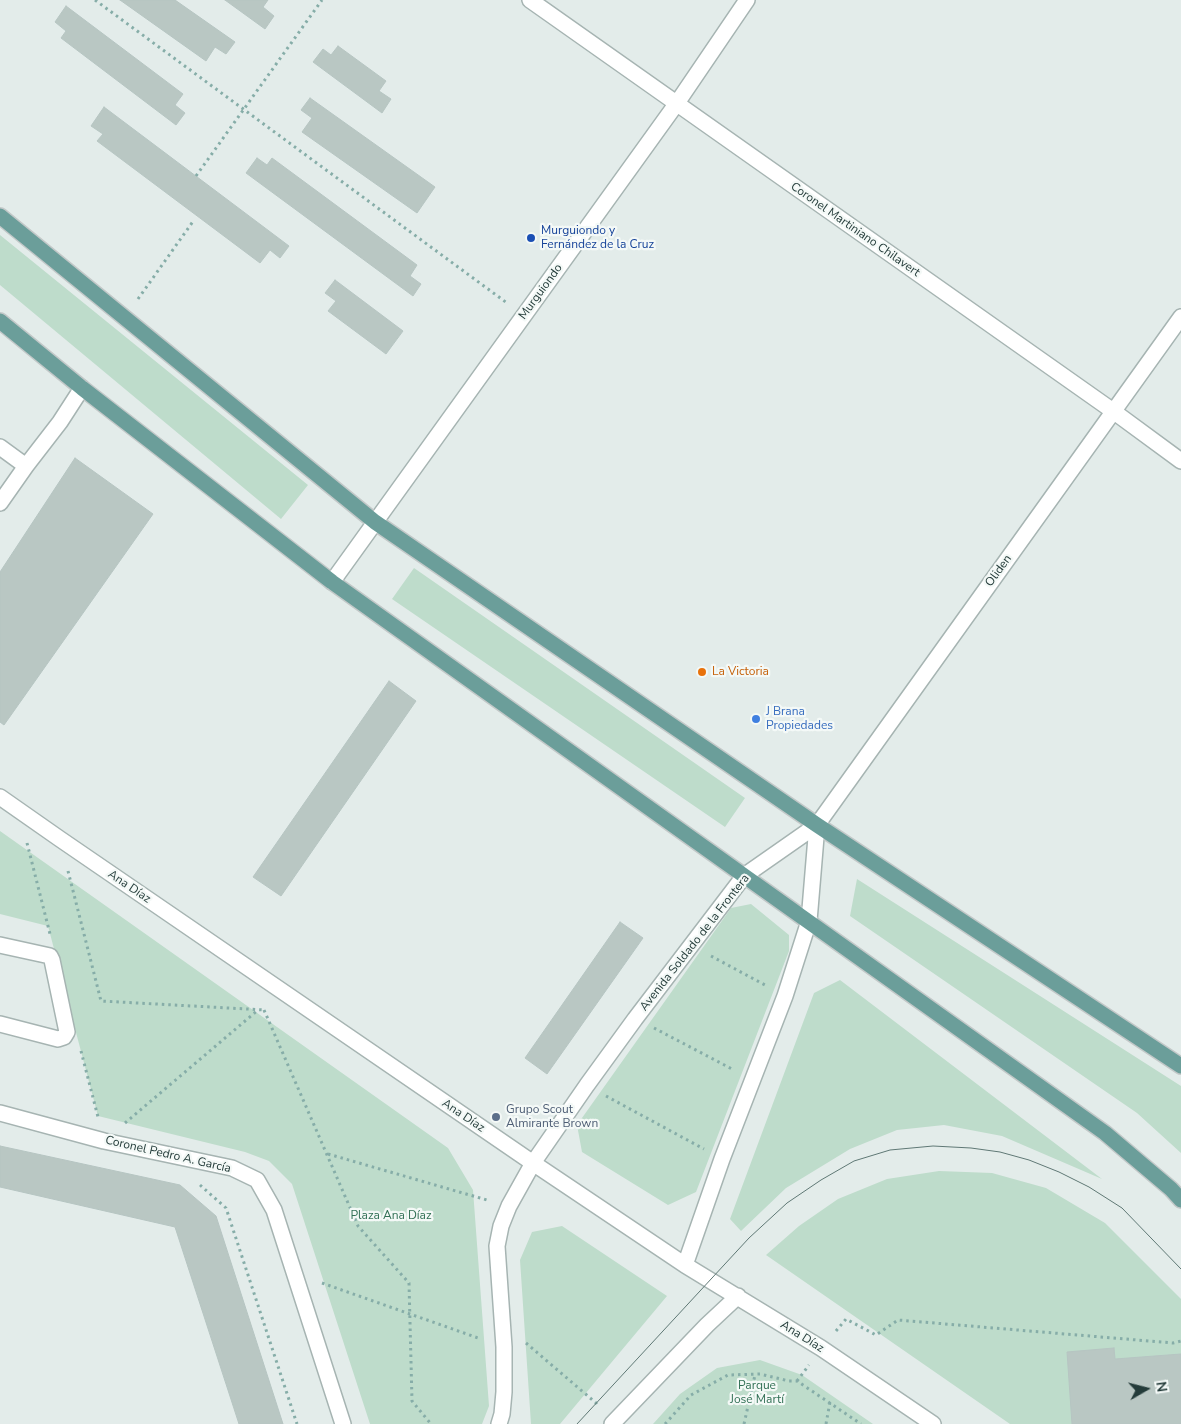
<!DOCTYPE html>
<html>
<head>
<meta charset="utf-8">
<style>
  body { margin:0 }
  #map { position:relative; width:1181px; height:1424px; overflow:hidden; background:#e3ecea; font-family:"Nunito Sans",sans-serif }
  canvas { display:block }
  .north { position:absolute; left:1121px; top:1364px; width:50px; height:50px; -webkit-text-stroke:4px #f4f9f7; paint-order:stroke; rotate:82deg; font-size:14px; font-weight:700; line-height:20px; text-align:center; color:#243c3a }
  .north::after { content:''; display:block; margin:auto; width:18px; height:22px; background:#243c3a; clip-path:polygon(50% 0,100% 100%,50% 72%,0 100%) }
</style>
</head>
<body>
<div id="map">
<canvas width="1181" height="1424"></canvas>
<div class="north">N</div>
</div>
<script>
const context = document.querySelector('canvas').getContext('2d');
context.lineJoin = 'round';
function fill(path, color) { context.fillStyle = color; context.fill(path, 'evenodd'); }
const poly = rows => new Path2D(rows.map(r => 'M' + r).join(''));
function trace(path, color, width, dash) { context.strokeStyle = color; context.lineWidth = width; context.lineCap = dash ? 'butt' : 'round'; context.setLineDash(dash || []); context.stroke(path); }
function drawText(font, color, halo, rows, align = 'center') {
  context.font = font + ' "Nunito Sans",sans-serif'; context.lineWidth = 4.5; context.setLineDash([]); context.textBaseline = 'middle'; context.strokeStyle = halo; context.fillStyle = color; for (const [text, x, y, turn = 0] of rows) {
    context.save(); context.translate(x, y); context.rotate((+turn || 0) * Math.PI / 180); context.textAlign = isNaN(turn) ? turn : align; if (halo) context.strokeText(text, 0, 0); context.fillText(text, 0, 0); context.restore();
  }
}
fill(poly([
  [0,235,308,485,281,519,0,285],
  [414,568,745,798,725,827,392,599],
  [0,831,448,1148,473,1190,489,1406,482,1424,370,1424,292,1184,269,1161,245,1152,98,1116,48,926,0,914],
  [857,879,1181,1086,1181,1153,1137,1113,850,916],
  [751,904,789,935,789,951,696,1192,668,1205,582,1152,577,1125,731,908],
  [840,980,1102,1179,1002,1136,944,1125,897,1130,850,1149,786,1188,741,1231,730,1219,814,993],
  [939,1171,992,1173,1046,1188,1105,1223,1181,1299,1181,1424,1010,1424,766,1255,799,1226,838,1199,887,1179],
  [562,1226,667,1296,560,1424,531,1424,520,1260,532,1232],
  [760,1360,802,1375,873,1424,653,1424,680,1394,717,1368]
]), '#bedccb');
const building = poly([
  [120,0,175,0,235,42,226,54,215,47,206,61,120,0],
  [225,0,268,0,263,7,274,16,265,29,225,0],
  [66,6,183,94,175,105,185,113,176,125,61,38,66,31,55,22,66,6],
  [338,46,386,81,379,91,391,99,382,113,313,62,323,49,331,55,338,46],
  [310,98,435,187,417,213,302,132,312,118,301,110,310,98],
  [104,107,289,246,280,258,270,250,260,263,97,141,103,134,91,126,104,107],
  [257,158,267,165,272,158,417,265,410,276,421,284,413,296,246,173,257,158],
  [335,280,403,331,386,354,328,311,336,301,325,293,335,280],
  [75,458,153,514,4,725,0,722,0,572,75,458],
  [389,681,416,701,281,896,253,877,389,681],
  [620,922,643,938,547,1074,525,1058,620,922],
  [0,1146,180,1185,216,1216,283,1424,239,1424,175,1227,0,1187,0,1146],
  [1114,1348,1115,1359,1181,1354,1181,1424,1072,1424,1067,1352,1114,1348]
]);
fill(building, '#b9c7c3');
trace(building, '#b6c5c2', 1);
const minor = poly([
  [530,0,1113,411,1181,461],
  [0,447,26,466,60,422,82,388],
  [0,503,26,466],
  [332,582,677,103,747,0],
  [0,797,60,839,533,1163,685,1265,821,1348,933,1424],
  [0,945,50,956,52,960,67,1032,64,1037,58,1039,0,1024],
  [0,1113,104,1141,232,1168,257,1180,274,1210,343,1424],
  [685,1265,722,1159,785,996,809,921,817,825],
  [499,1424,502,1414,504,1392,504,1347,497,1246,501,1226,509,1206,533,1163,587,1085,635,1019,744,876,817,825,1181,317],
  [612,1424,707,1325,738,1296]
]);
const major = poly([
  [0,216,375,522,817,825,1181,1066],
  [0,321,82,388,332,582,1105,1133,1171,1189,1181,1200]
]);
trace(minor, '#a6b4b2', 18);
trace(major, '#c2c8c8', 18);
trace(poly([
  [95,0,507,303],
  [196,176,322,0],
  [138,299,194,220],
  [27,843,50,934],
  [68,871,101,1001,265,1010],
  [711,956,765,985],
  [264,1010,358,1226,409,1283,412,1401,431,1424],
  [654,1028,732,1069],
  [81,1051,98,1117],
  [606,1096,704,1149],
  [125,1123,258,1010],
  [328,1154,487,1200],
  [200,1185,226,1208,297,1424],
  [322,1283,481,1339],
  [836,1331,846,1319,876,1335,898,1320,1173,1343,1181,1341],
  [526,1343,596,1403,598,1406],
  [797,1381,809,1365],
  [665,1424,691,1395,728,1375,760,1374,789,1381,797,1381,861,1424],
  [744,1424,755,1375],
  [826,1424,830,1402]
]), '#86ada8', 3, [2.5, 4]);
trace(minor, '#fff', 15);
trace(major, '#6b9e9a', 15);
trace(poly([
  [577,1424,749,1238,787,1203,821,1180,854,1161,890,1150,933,1146,971,1148,1000,1152,1029,1160,1059,1172,1089,1187,1122,1208,1181,1269]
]), '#5f7875', 1);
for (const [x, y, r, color] of [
  [531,238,5,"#1a4fb4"],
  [702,672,5,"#e8710a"],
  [756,719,5,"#3f7fe0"],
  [496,1117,5,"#5c6f8a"]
]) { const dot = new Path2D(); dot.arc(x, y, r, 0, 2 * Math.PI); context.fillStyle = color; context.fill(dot); trace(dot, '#f4f9f7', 2); }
drawText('12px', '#243c3a', '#f4f9f7', [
  ["Coronel Martiniano Chilavert",855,230,35],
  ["Murguiondo",541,292,-54],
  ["Oliden",999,571,-54],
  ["Ana Díaz",129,887,34],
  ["Avenida Soldado de la Frontera",695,943,-52],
  ["Ana Díaz",463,1116,34],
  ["Coronel Pedro A. García",168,1155,13],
  ["Ana Díaz",802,1337,32]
]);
drawText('12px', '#164399', '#f4f9f7', [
  ["Murguiondo y",541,231],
  ["Fernández de la Cruz",541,245]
], 'left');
drawText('12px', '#c56008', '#f4f9f7', [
  ["La Victoria",712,672]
], 'left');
drawText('12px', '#366cbe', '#f4f9f7', [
  ["J Brana",766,712],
  ["Propiedades",766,726]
], 'left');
drawText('12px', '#4e5e75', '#f4f9f7', [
  ["Grupo Scout",506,1110],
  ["Almirante Brown",506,1124]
], 'left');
drawText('12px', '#317055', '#f4f9f7', [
  ["Plaza Ana Díaz",391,1216],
  ["Parque",757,1386],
  ["José Martí",757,1400]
]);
</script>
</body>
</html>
